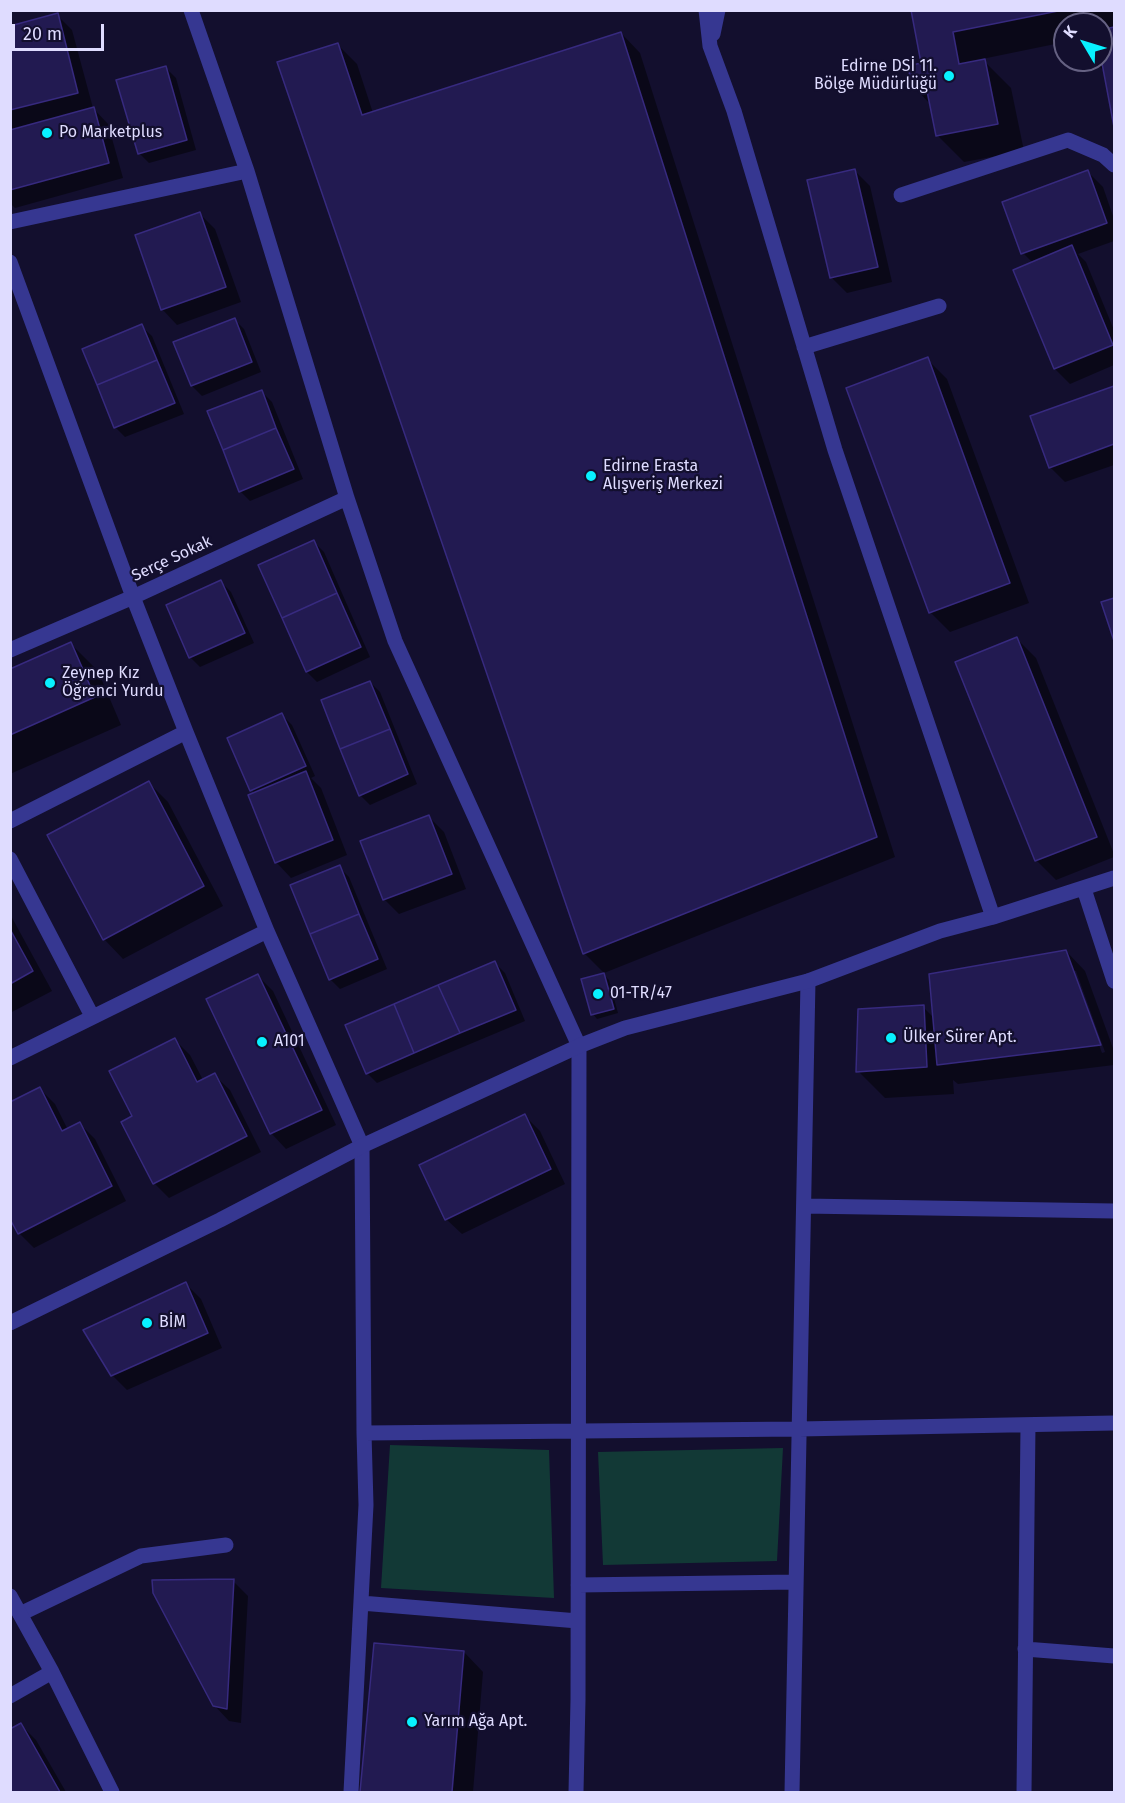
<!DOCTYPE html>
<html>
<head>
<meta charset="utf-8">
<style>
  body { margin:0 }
  #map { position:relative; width:1125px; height:1803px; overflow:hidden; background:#130f2e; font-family:"Fira Sans",sans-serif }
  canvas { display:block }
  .frame { position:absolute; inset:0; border:12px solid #dfdcff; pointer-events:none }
  .north { position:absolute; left:1053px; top:12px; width:60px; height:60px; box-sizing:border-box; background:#130f2e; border:2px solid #656182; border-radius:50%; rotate:308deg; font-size:16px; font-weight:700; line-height:24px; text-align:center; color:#dfdcff }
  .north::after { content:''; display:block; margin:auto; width:21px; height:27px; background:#08f1ff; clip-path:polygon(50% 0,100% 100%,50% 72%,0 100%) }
  .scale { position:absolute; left:12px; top:24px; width:92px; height:27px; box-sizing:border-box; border:3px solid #dfdcff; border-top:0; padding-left:8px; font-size:18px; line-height:21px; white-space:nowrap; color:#dfdcff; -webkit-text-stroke:4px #130f2e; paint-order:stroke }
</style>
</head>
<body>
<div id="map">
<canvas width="1125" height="1803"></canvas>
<div class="frame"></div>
<div class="north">K</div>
<div class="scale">20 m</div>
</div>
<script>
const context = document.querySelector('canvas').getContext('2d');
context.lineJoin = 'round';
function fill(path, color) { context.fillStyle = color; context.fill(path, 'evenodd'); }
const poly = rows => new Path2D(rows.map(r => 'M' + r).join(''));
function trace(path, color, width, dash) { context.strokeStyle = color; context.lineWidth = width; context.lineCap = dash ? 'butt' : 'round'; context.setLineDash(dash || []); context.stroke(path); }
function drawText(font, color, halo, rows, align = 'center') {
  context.font = font + ' "Fira Sans",sans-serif'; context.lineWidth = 4.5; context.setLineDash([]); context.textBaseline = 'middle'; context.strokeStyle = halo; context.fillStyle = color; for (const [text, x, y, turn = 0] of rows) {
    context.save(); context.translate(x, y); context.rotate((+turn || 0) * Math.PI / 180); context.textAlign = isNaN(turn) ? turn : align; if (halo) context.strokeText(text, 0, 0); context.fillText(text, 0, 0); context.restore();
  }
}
fill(poly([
  [390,1445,549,1450,554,1598,381,1588],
  [783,1448,777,1561,603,1565,598,1452]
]), '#123936');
fill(poly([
  [913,10,1114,10,1114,119,1105,72,1093,60,1101,60,1101,24,1065,24,1065,42,982,59,1011,88,1024,151,964,162,937,135,931,105,914,87,923,65],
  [57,15,72,30,93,108,108,124,123,178,15,208,10,203,10,27],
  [621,33,640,53,895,857,604,973,584,953,337,44,357,64,373,113],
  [166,68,176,78,196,150,149,163,139,153],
  [855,171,870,186,892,282,847,293,832,278],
  [1088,172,1103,187,1114,219,1114,241,1078,254,1086,262,1114,330,1114,365,1070,384,1055,369,1015,271,1033,263,1023,253],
  [200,214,215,229,241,302,177,325,162,309],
  [234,319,244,329,261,372,202,396,192,386],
  [141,326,152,336,184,414,125,437,115,427],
  [927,359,947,379,1029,603,950,632,930,612],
  [1114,387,1114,465,1065,482,1050,467,1032,417],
  [262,392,272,402,303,479,250,501,240,491],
  [314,542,324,552,370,657,317,682,307,672,260,566],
  [221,582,231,592,254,643,200,667,190,657],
  [1017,639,1036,658,1114,854,1114,857,1056,880,1036,860],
  [71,644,98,671,121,725,10,774,10,671],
  [370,682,380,692,417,784,370,805,360,795],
  [282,715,292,725,315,776,311,778,321,788,347,855,291,878,276,862,255,794,252,790],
  [149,783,168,802,223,906,123,959,104,939],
  [429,817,444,832,466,889,399,914,384,899],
  [339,867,349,877,387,969,340,989,330,979],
  [10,914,52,991,10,1013],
  [1066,951,1085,971,1114,1051,1114,1065,958,1084,953,1080,954,1094,885,1098,858,1071,923,1007,934,1018],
  [1072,971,1076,971,1105,1052,1102,1053],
  [495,963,505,973,525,1021,377,1083,367,1073],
  [604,975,609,980,618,1013,597,1019,593,1014],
  [258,976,273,991,336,1125,286,1149,271,1133,208,999],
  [175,1040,190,1055,203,1080,214,1075,230,1090,261,1152,169,1198,154,1183,134,1117],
  [40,1089,55,1104,68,1130,80,1124,95,1139,126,1201,34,1248,19,1233],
  [525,1116,540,1131,565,1184,462,1234,446,1219],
  [186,1284,201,1299,222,1348,127,1390,112,1375],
  [233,1581,248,1596,241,1723,229,1721,214,1705],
  [375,1645,464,1652,483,1672,473,1792,362,1792],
  [21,1725,36,1740,66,1792,10,1792,10,1731]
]), '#0007');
const building = poly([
  [911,10,1063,10,953,32,959,64,985,59,998,124,936,136,926,86,912,88,908,66,921,63,911,10],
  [58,13,78,93,10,110,10,26,58,13],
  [1114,27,1114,127,1101,58,1101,30,1114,27],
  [621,32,877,837,583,954,277,62,338,43,362,115,621,32],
  [166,66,187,140,138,154,116,80,166,66],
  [94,107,109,163,10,190,10,130,94,107],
  [855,169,878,267,830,278,807,180,855,169],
  [1088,170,1107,223,1021,254,1002,202,1088,170],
  [200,212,226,287,161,310,135,235,200,212],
  [1072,245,1113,345,1054,369,1013,270,1072,245],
  [235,318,252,362,191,386,173,342,235,318],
  [142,324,157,360,97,385,82,349,142,324],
  [928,357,1010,583,929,613,846,388,928,357],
  [157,360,175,403,114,428,97,385,157,360],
  [1114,386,1114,444,1049,468,1030,416,1114,386],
  [262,390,276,428,223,450,207,411,262,390],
  [276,428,294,469,239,492,223,450,276,428],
  [314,540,337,593,282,618,258,565,314,540],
  [221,580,245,633,189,658,166,605,221,580],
  [337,593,361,647,306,672,282,618,337,593],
  [1114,598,1114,641,1101,602,1114,598],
  [1017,637,1097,837,1035,861,955,662,1017,637],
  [71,642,95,697,10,735,10,669,71,642],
  [370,681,390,729,340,749,321,700,370,681],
  [282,713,306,766,250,791,227,738,282,713],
  [390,729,408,774,359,796,340,749,390,729],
  [306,771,333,840,275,863,248,795,306,771],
  [149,781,204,886,103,940,47,835,149,781],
  [429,815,452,874,383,900,360,841,429,815],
  [340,865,359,914,310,934,290,885,340,865],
  [359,914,378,959,329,980,310,934,359,914],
  [10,929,33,971,10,984,10,929],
  [1066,950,1101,1045,937,1065,929,974,1066,950],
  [495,961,516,1010,460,1033,438,985,495,961],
  [604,973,614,1009,591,1015,581,979,604,973],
  [258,974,322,1110,270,1134,206,999,258,974],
  [438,985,460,1033,414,1053,394,1004,438,985],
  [394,1004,414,1053,366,1074,345,1025,394,1004],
  [924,1005,927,1067,856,1072,858,1009,924,1005],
  [175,1038,197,1082,215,1073,247,1136,153,1184,121,1122,132,1116,109,1071,175,1038],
  [40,1087,62,1131,80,1122,112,1186,18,1234,10,1219,10,1102,40,1087],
  [525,1114,551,1169,445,1220,419,1165,525,1114],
  [186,1282,208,1333,111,1376,83,1330,186,1282],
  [234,1579,227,1709,213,1706,153,1593,152,1580,234,1579],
  [374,1643,464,1651,452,1792,360,1792,374,1643],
  [21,1723,60,1792,10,1792,10,1729,21,1723]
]);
fill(building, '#221a51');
trace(building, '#372a7f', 1.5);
trace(poly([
  [901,195,1068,140,1103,155,1114,165],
  [20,1614,141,1556,226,1545]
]), '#363791', 15);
trace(poly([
  [191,10,247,171,347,498,395,641,579,1046,578,1700,576,1792],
  [706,10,710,46,734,111,835,450,993,917],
  [713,34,718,10],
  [10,222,247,171],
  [10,262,133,597,186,732,267,931,362,1146,364,1433,366,1505,351,1792],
  [804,347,939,306],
  [10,650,133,597,347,498],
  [10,821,186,732],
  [10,859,92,1016],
  [10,1058,267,931],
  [804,1206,1114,1211],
  [364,1433,799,1429,1114,1423],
  [578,1585,796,1582],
  [10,1596,52,1672,112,1792],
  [361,1603,578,1621],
  [1025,1649,1114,1656],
  [10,1696,52,1672],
  [792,1792,808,981],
  [1024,1792,1028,1425]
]), '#363791', 15);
trace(poly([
  [1084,889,1114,981],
  [10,1323,220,1220,362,1146,579,1046,625,1028,808,981,940,931,993,917,1114,878]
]), '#363791', 15);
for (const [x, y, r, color] of [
  [949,76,6,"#08f1ff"],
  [47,133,6,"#08f1ff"],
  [591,476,6,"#08f1ff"],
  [50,683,6,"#08f1ff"],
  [598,994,6,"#08f1ff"],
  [891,1038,6,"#08f1ff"],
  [262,1042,6,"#08f1ff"],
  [147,1323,6,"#08f1ff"],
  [412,1722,6,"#08f1ff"]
]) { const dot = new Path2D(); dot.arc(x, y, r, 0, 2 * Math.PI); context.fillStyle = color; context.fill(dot); trace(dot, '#130f2e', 2); }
drawText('16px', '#dfdcff', '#130f2e', [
  ["Edirne DSİ 11.",937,67,"right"],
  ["Bölge Müdürlüğü",937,85,"right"],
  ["Po Marketplus",59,133],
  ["Edirne Erasta",603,467],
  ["Alışveriş Merkezi",603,485],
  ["Zeynep Kız",62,674],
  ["Öğrenci Yurdu",62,692],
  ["01-TR/47",610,994],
  ["Ülker Sürer Apt.",903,1038],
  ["A101",274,1042],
  ["BİM",159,1323],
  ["Yarım Ağa Apt.",424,1722]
], 'left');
drawText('16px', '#dfdcff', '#130f2e', [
  ["Serçe Sokak",172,559,-25]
]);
</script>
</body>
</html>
